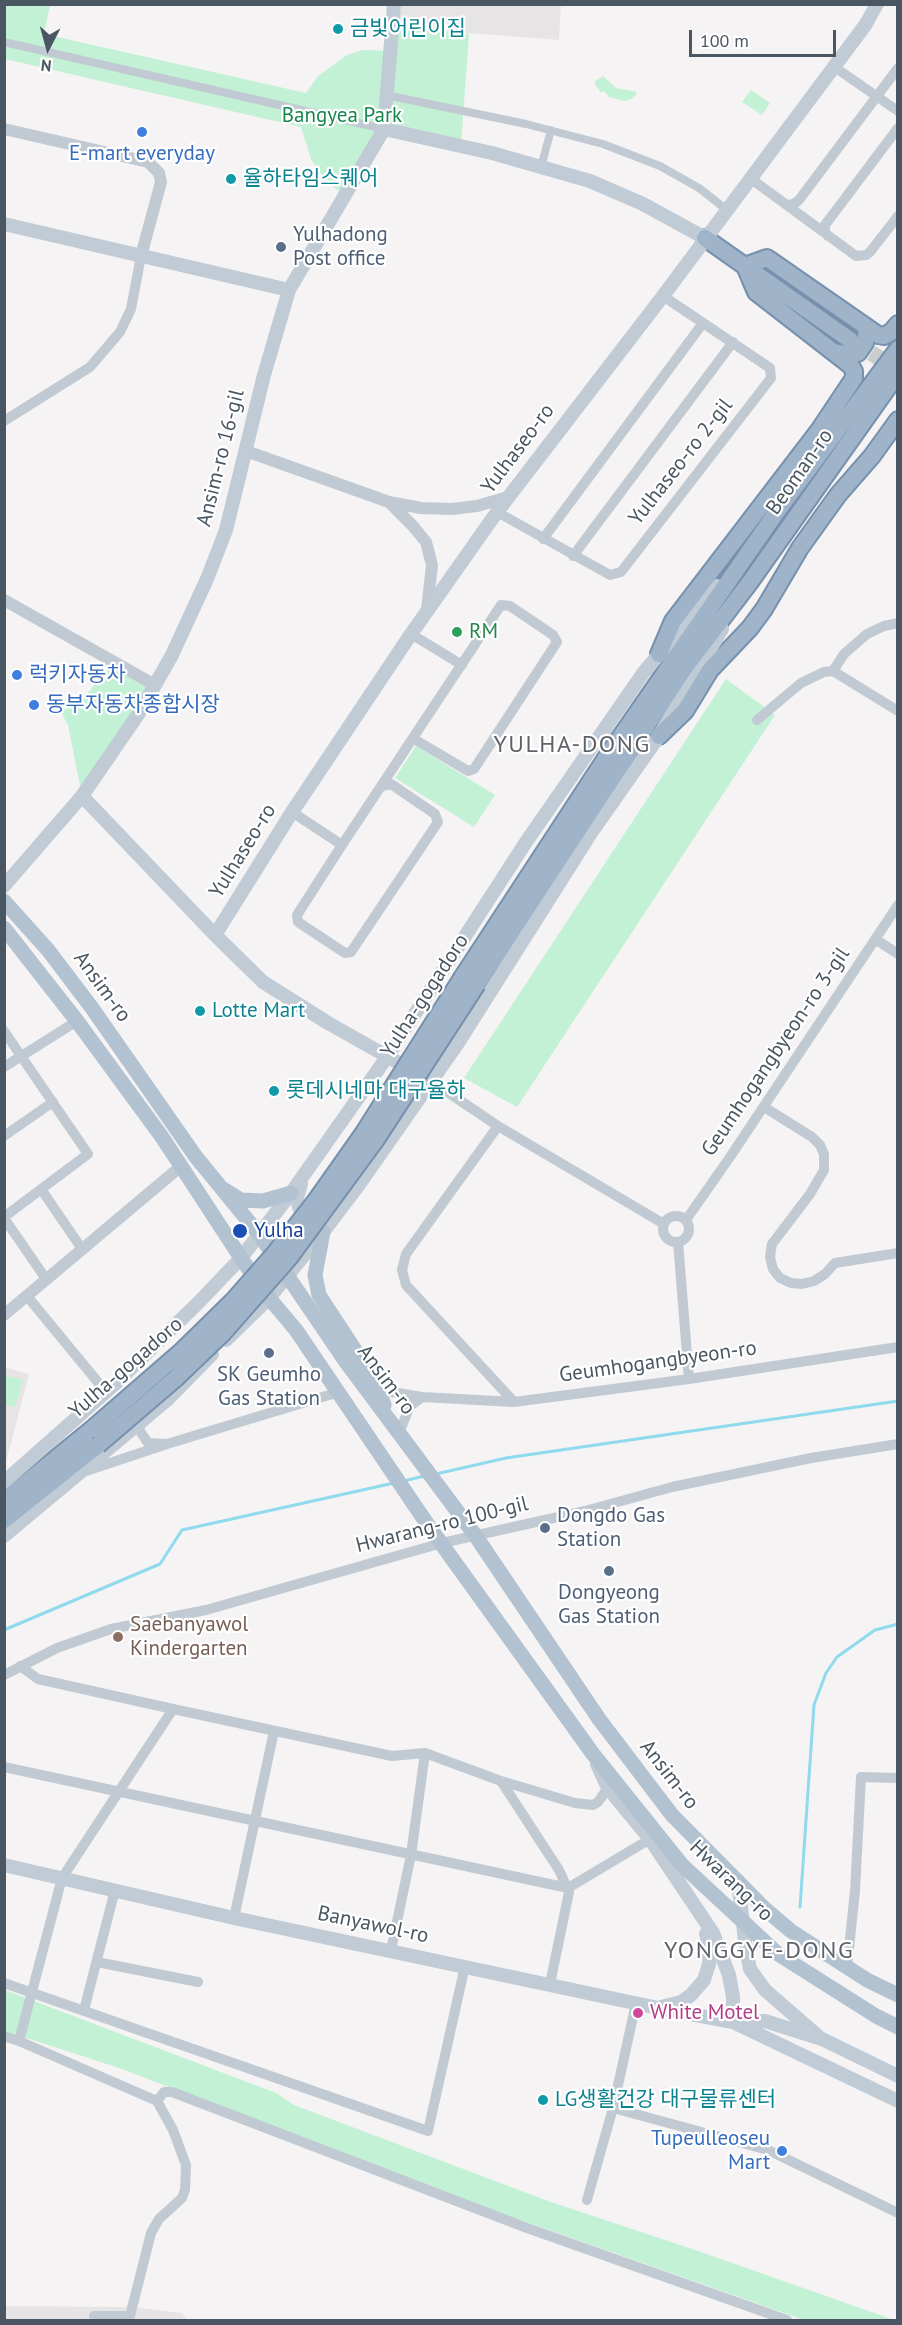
<!DOCTYPE html>
<html>
<head>
<meta charset="utf-8">
<style>
  body { margin:0 }
  #map { position:relative; width:902px; height:2325px; overflow:hidden; background:#f5f3f3; font-family:"PT Sans",sans-serif }
  canvas { display:block }
  .frame { position:absolute; inset:0; border:6px solid #4a5661; pointer-events:none }
  .north { position:absolute; left:18px; top:18px; width:60px; height:60px; -webkit-text-stroke:4px #fff; paint-order:stroke; rotate:186deg; font-size:16px; font-weight:700; line-height:24px; text-align:center; color:#4a5661 }
  .north::after { content:''; display:block; margin:auto; width:21px; height:27px; background:#4a5661; clip-path:polygon(50% 0,100% 100%,50% 72%,0 100%) }
  .scale { position:absolute; left:689px; top:30px; width:147px; height:27px; box-sizing:border-box; border:3px solid #4a5661; border-top:0; padding-left:8px; font-size:18px; line-height:21px; white-space:nowrap; color:#4a5661; -webkit-text-stroke:4px #fff; paint-order:stroke }
</style>
</head>
<body>
<div id="map">
<canvas width="902" height="2325"></canvas>
<div class="frame"></div>
<div class="north">N</div>
<div class="scale">100 m</div>
</div>
<script>
const context = document.querySelector('canvas').getContext('2d');
context.lineJoin = 'round';
function fill(path, color) { context.fillStyle = color; context.fill(path, 'evenodd'); }
const poly = rows => new Path2D(rows.map(r => 'M' + r).join(''));
function trace(path, color, width, dash) { context.strokeStyle = color; context.lineWidth = width; context.lineCap = dash ? 'butt' : 'round'; context.setLineDash(dash || []); context.stroke(path); }
function drawText(font, color, halo, rows, align = 'center') {
  context.font = font + ' "PT Sans","Noto Sans KR",sans-serif'; context.lineWidth = 4.5; context.setLineDash([]); context.textBaseline = 'middle'; context.strokeStyle = halo; context.fillStyle = color; for (const [text, x, y, turn = 0] of rows) {
    context.save(); context.translate(x, y); context.rotate((+turn || 0) * Math.PI / 180); context.textAlign = isNaN(turn) ? turn : align; if (halo) context.strokeText(text, 0, 0); context.fillText(text, 0, 0); context.restore();
  }
}
fill(poly([
  [394,5,561,5,559,40,393,27],
  [4,1367,29,1374,5,1466,4,1466],
  [5,2306,131,2307,182,2313,187,2320,5,2320]
]), '#e6e4e5');
fill(poly([
  [5,5,50,5,44,34,306,93,318,76,347,55,363,50,391,51,393,27,469,34,461,145,384,129,345,195,326,182,311,159,301,127,5,59],
  [603,76,616,88,637,92,636,95,631,99,624,101,609,97,604,91,601,93,594,82],
  [751,90,770,103,762,115,742,102],
  [108,658,155,685,82,796,68,725,61,712,91,690],
  [726,679,775,715,517,1107,464,1078],
  [416,746,495,795,474,827,395,778],
  [4,1375,23,1380,15,1407,5,1404],
  [5,1990,276,2093,294,2105,548,2201,701,2252,894,2320,804,2320,430,2188,122,2069,5,2031]
]), '#c3f1d5');
trace(poly([
  [436,1474,506,1458,898,1401],
  [404,1481,424,1476],
  [4,1630,160,1564,182,1530,394,1483],
  [800,1907,814,1705,826,1673,837,1657,875,1630,898,1624]
]), '#90daee', 3);
trace(poly([
  [851,340,898,370]
]), '#caccce', 16, [16, 8]);
const trunk = poly([
  [705,238,850,340],
  [745,266,767,258,878,335,884,336,891,332,898,324],
  [834,352,849,355,858,353,865,343,867,329],
  [659,654,673,621,820,429,854,378,854,371,850,365,756,292,745,266],
  [659,736,685,711,710,670,750,628,764,609,800,548,838,495,872,456,898,420],
  [462,978,610,752,778,510,898,349],
  [477,984,683,670,750,582,898,373],
  [4,1501,91,1430],
  [4,1520,98,1445]
]);
trace(trunk, '#7690ad', 20);
trace(poly([
  [4,42,384,129],
  [386,95,526,124,603,144,660,166,699,188,727,210],
  [541,167,551,130]
]), '#c1cad2', 8);
trace(poly([
  [833,66,898,111],
  [750,178,856,256,866,255,870,252,898,216],
  [787,205,794,204,799,200,898,68],
  [828,236,825,232,825,225,898,128],
  [4,421,90,367,120,332,131,309,141,256],
  [497,512,610,575,621,572,771,378,770,368,663,296],
  [543,539,703,323],
  [573,556,733,342],
  [411,634,462,665],
  [833,671,898,711],
  [757,720,801,683,824,672,833,671,844,654,867,634,884,626,898,623],
  [292,812,342,845,297,915,298,922,345,953,351,952,438,822,435,814,391,784,382,786],
  [342,845,501,605,510,606,553,635,557,642,474,769,468,771,414,739],
  [875,939,898,954],
  [4,1031,88,1154,4,1217],
  [4,1067,77,1021],
  [431,1081,498,1126,664,1224],
  [764,1107,812,1137,820,1145,824,1154,824,1170,810,1194,772,1244,770,1257,773,1269,780,1278,791,1283,802,1284,814,1281,825,1274,835,1263,898,1253],
  [498,1126,406,1254,402,1270,406,1285,514,1402],
  [4,1136,53,1102],
  [41,1189,82,1249],
  '663 1229a13 13 0 1 1 26 0a13 13 0 1 1-26 0Z',
  [4,1218,46,1279],
  [686,1220,730,1157,898,905],
  [678,1242,689,1379],
  [27,1296,106,1392],
  [376,1382,392,1392,422,1397,410,1406,399,1433],
  [422,1397,514,1402,689,1379,898,1347],
  [167,1444,339,1392],
  [83,1472,167,1444,148,1443,140,1431,139,1424],
  [20,1666,38,1679,173,1709],
  [4,1675,57,1648,111,1629,206,1610,442,1543,585,1511,672,1487,811,1458,898,1444],
  [4,1767,568,1888,650,1839],
  [501,1781,559,1870,569,1892,550,1984],
  [234,1918,274,1731],
  [391,1950,411,1855,425,1753],
  [97,1962,198,1982],
  [847,1967,855,1891,861,1777,898,1778],
  [4,1983,428,2131,465,1966],
  [84,2010,115,1890],
  [4,2036,19,2041],
  [157,2101,164,2092,172,2092,527,2228,787,2320],
  [613,2108,768,2150,898,2213],
  [587,2200,613,2108,636,2003],
  [94,2316,130,2316,151,2233,159,2219,182,2198,185,2190,186,2165,173,2130,157,2101,19,2041,62,1878,173,1709,392,1756,425,1753,501,1781,575,1803,593,1805,598,1802,608,1788]
]), '#c1cad2', 10);
trace(poly([
  [4,129,148,162,159,173,161,182,141,256],
  [246,451,389,502,421,508,452,509,477,506,508,497],
  [389,502,412,525,426,542,432,565,427,610],
  [4,600,155,685],
  [4,1315,180,1167]
]), '#c1cad2', 12);
trace(poly([
  [384,129,492,153,590,181,643,204,705,238],
  [4,224,289,290],
  [82,796,215,935,292,812,411,634,497,512,663,296,866,24,877,4],
  [4,886,82,796,139,713,172,655,207,579,226,530,264,375,289,290,384,129,394,4],
  [215,935,263,982,328,1023,415,1072],
  [301,1184,297,1198,299,1207,306,1221,310,1223],
  [226,1340,269,1298,323,1232,358,1186,458,1043,591,833,659,736,722,629],
  [4,1482,117,1382,198,1303,241,1258,291,1193,387,1057,526,842,644,672,717,586],
  [4,1536,167,1400,212,1354],
  [597,1764,608,1788,650,1839,713,1933,729,1975,733,1997,733,2022],
  [4,1865,234,1918,658,2008,733,2022,765,2021,822,2039,898,2076],
  [738,1881,746,1949,750,1969,765,1990,818,2036],
  [661,2007,681,2002,691,1995,704,1980,709,1964,710,1948,706,1934],
  [735,2023,898,2101]
]), '#c1cbd6', 14);
trace(poly([
  [4,901,48,950,92,1008,196,1157,259,1234,346,1362,475,1535,599,1719,672,1815,765,1909,791,1931,867,1980,898,1995],
  [4,928,77,1021,162,1137,241,1258,269,1298,296,1330,430,1528,593,1754,682,1865,778,1954,876,2016,898,2027],
  [225,1190,241,1200,263,1201,291,1193],
  [323,1232,315,1275,319,1295,376,1382,384,1405]
]), '#b3c2d1', 15);
trace(trunk, '#9fb4c9', 16);
const trunkBridge = poly([
  [91,1430,183,1350,233,1301,276,1252,315,1202,363,1134,462,978],
  [98,1445,175,1379,223,1333,289,1258,377,1138,477,984]
]);
trace(trunkBridge, '#7690ad', 20, []);
trace(trunkBridge, '#9fb4c9', 16);
for (const [x, y, r, color] of [
  [338,29,6,"#0f9aa8"],
  [142,132,6,"#3f7fe0"],
  [231,179,6,"#0f9aa8"],
  [281,247,6,"#5c6f8a"],
  [457,632,6,"#2e9e5b"],
  [17,675,6,"#3f7fe0"],
  [34,705,6,"#3f7fe0"],
  [200,1011,6,"#0f9aa8"],
  [274,1091,6,"#0f9aa8"],
  [240,1231,8,"#1a4fb4"],
  [269,1353,6,"#5c6f8a"],
  [545,1528,6,"#5c6f8a"],
  [609,1571,6,"#5c6f8a"],
  [118,1637,6,"#8d6e63"],
  [638,2013,6,"#d1479c"],
  [543,2100,6,"#0f9aa8"],
  [782,2151,6,"#3f7fe0"]
]) { const dot = new Path2D(); dot.arc(x, y, r, 0, 2 * Math.PI); context.fillStyle = color; context.fill(dot); trace(dot, '#fff', 2); }
drawText('21px', '#0d838f', '#fff', [
  ["금빛어린이집",350,29],
  ["율하타임스퀘어",243,179],
  ["Lotte Mart",212,1011],
  ["롯데시네마 대구율하",286,1091],
  ["LG생활건강 대구물류센터",555,2100]
], 'left');
drawText('21px', '#17864f', '#fff', [
  ["Bangyea Park",342,116]
]);
drawText('21px', '#366cbe', '#fff', [
  ["E-mart everyday",142,154,"center"],
  ["럭키자동차",29,675],
  ["동부자동차종합시장",46,705],
  ["Tupeulleoseu",770,2139,"right"],
  ["Mart",770,2163,"right"]
], 'left');
drawText('21px', '#4e5e75', '#fff', [
  ["Yulhadong",293,235],
  ["Post office",293,259],
  ["SK Geumho",269,1375,"center"],
  ["Gas Station",269,1399,"center"],
  ["Dongdo Gas",557,1516],
  ["Station",557,1540],
  ["Dongyeong",609,1593,"center"],
  ["Gas Station",609,1617,"center"]
], 'left');
drawText('21px', '#4a5661', '#fff', [
  ["Yulhaseo-ro",518,449,-53],
  ["Ansim-ro 16-gil",221,458,-76],
  ["Yulhaseo-ro 2-gil",681,462,-52],
  ["Beoman-ro",800,472,-55],
  ["Yulhaseo-ro",243,851,-58],
  ["Ansim-ro",102,987,54],
  ["Yulha-gogadoro",425,996,-57],
  ["Geumhogangbyeon-ro 3-gil",776,1052,-56],
  ["Geumhogangbyeon-ro",658,1362,-8],
  ["Yulha-gogadoro",126,1368,-41],
  ["Ansim-ro",386,1380,53],
  ["Hwarang-ro 100-gil",442,1525,-14],
  ["Ansim-ro",669,1775,52],
  ["Hwarang-ro",731,1881,44],
  ["Banyawol-ro",373,1925,12]
]);
drawText('21px', '#27864d', '#fff', [
  ["RM",469,632]
], 'left');
drawText('21px', '#164399', '#fff', [
  ["Yulha",254,1231]
], 'left');
drawText('21px', '#785e54', '#fff', [
  ["Saebanyawol",130,1625],
  ["Kindergarten",130,1649]
], 'left');
drawText('21px', '#b23c85', '#fff', [
  ["White Motel",650,2013]
], 'left');
context.letterSpacing = '1.5px';
drawText('24px', '#5f6368', '#fff', [
  ["YULHA-DONG",572,745],
  ["YONGGYE-DONG",759,1951]
]);
context.letterSpacing = '0px';
</script>
</body>
</html>
